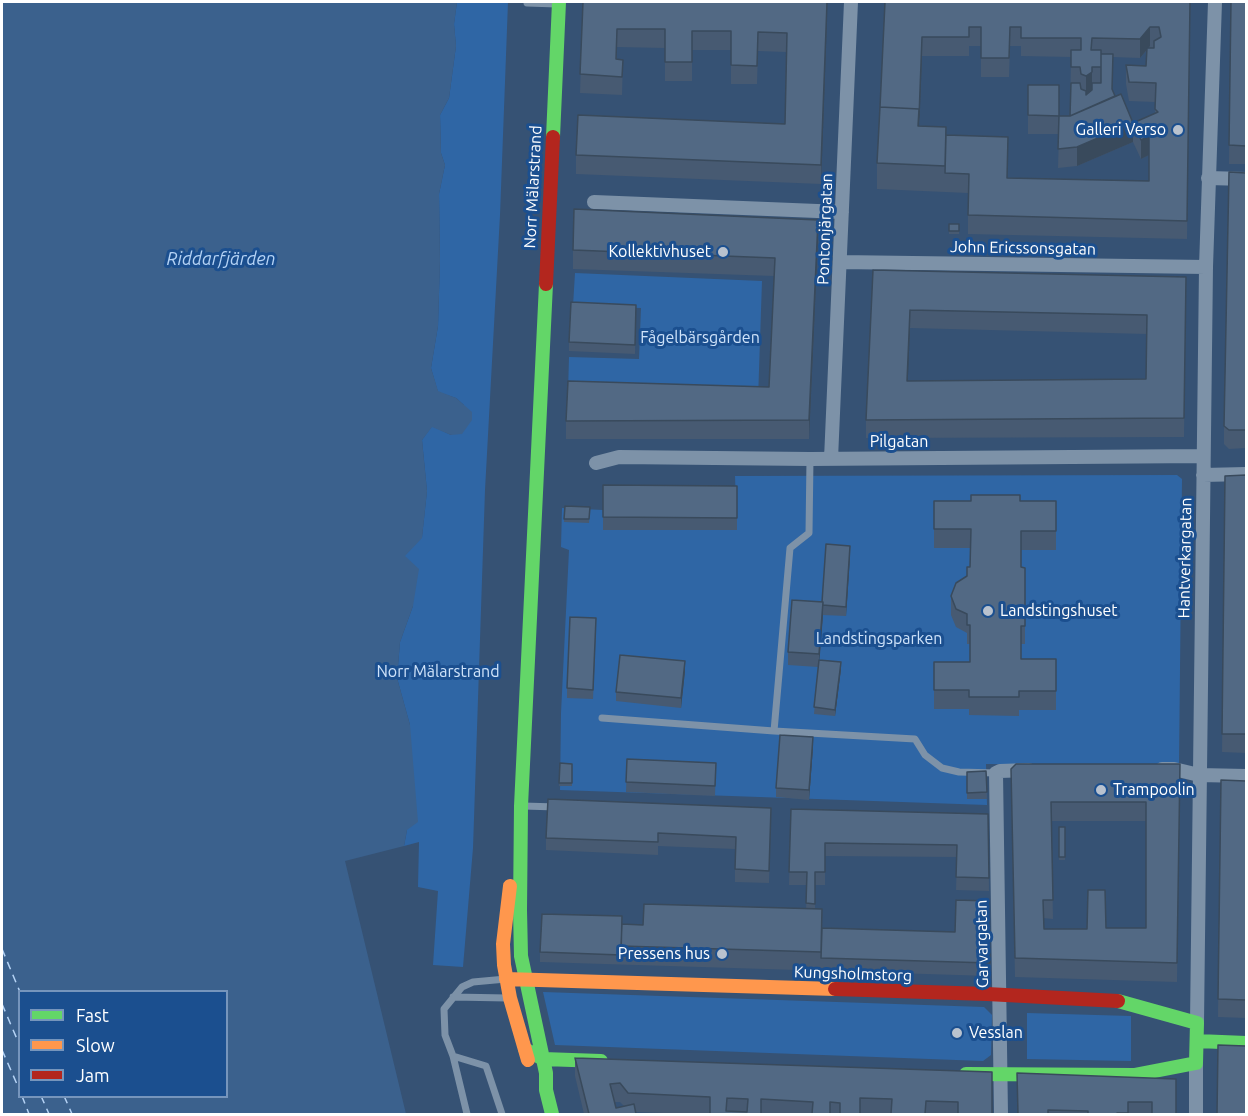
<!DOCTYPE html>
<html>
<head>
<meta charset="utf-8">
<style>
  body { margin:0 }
  #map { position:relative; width:1248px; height:1116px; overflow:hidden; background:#365274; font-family:Ubuntu,sans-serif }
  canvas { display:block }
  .frame { position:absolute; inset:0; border:3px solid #fff; pointer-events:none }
  .legend { position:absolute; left:18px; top:990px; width:210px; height:108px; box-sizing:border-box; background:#1b4f8f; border:2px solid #7695bc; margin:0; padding:8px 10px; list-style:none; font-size:18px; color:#fff }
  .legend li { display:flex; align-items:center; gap:12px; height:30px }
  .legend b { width:30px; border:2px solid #7695bc }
</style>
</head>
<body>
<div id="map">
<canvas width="1248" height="1116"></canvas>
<div class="frame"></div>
<ul class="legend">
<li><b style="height:8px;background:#63d668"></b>Fast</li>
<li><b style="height:8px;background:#ff974d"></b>Slow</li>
<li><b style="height:8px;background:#b3261e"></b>Jam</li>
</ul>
</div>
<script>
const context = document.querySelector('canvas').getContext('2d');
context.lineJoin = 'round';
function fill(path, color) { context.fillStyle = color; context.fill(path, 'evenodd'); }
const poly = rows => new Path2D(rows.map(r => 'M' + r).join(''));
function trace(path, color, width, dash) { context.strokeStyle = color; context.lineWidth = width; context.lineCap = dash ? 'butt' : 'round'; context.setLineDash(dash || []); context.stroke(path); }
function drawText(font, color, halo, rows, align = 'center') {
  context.font = font + ' Ubuntu,sans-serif'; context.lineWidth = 6; context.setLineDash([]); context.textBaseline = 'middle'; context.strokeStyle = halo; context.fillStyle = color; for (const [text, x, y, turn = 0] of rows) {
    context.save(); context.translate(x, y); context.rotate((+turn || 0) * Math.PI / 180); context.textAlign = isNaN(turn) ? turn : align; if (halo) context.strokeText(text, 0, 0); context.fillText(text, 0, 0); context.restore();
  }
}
fill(poly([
  [457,2,508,2,500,215,485,490,473,848,463,967,433,965,438,891,418,887,419,842,404,846,407,830,410,725,397,678,400,642,413,606,404,556,422,537,427,491,422,440,432,426,451,435,464,405,456,398,438,392,431,368,438,326,440,261,439,194,445,165,441,153,440,115,449,98,456,46,454,24],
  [575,273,762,281,758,400,568,393,569,357,639,359,641,308,573,306],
  [1177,475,1182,479,1179,765,986,764,987,805,560,790,561,713,569,550,561,547,562,508,603,510,603,530,737,530,735,476],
  [543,992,984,1007,992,1015,991,1055,983,1061,555,1045],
  [1027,1013,1131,1016,1131,1061,1027,1059]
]), '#2f66a5');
fill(poly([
  [2,2,457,2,454,24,456,46,449,98,440,115,441,153,445,165,439,194,440,261,438,326,431,368,438,391,456,398,472,412,472,420,462,434,451,435,432,427,422,440,427,491,422,538,405,556,419,569,413,606,400,642,397,678,410,725,418,822,407,830,404,846,345,861,406,1114,2,1114],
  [20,992,226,992,226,1096,20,1096]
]), '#3b618d');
trace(poly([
  [2,949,20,992],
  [2,1004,20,1046],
  [2,1050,20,1091],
  [22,1096,29,1114],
  [41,1096,49,1114],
  [64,1096,72,1114]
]), '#b5d3f5', 1.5, [8, 6]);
trace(poly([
  [527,3,557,4],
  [810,459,809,533,790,548,774,731,915,739,925,755,942,768,959,772,996,773],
  [602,718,774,731],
  [523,806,557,807],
  [453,997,507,998],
  [453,1056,467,1114],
  [502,1114,486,1066,453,1056,445,1035,444,1009,462,987,473,982,506,979]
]), '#7d92a8', 7);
trace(poly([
  [1208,178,1246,179],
  [594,202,842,212],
  [840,262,1206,267],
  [831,459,851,2],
  [596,463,619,457,810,459,1203,456],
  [1203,475,1246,474],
  [1162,769,1174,769,1199,775,1246,776],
  [1197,1023,1206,267,1215,2],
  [1001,1114,996,773,1000,771,1029,770],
  [1196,1114,1196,1063]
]), '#7d92a8', 14);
trace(poly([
  [553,137,559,2],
  [546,284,521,806,520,910,521,956,546,1073,546,1090,552,1114],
  [1197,1041,1246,1043],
  [525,1049,543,1059,601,1061],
  [966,1074,1134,1075,1196,1063,1197,1023,1118,1001]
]), '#63d668', 14);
trace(poly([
  [510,886,503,944,504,965,510,998,528,1060],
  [506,979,835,989]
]), '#ff974d', 14);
trace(poly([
  [546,284,553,137],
  [835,989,987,994,1118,1001]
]), '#b3261e', 14);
fill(poly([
  [583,2,827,17,821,184,576,174,576,155,785,124,786,52,758,51,757,84,731,84,731,50,692,50,692,81,665,81,665,48,617,47,617,59,623,60,622,95,580,93],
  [885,2,1190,2,1187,239,968,234,968,193,877,189,877,163],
  [969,46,981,46,981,77,1009,77,1010,46,1021,46,1021,56,1071,57,1070,116,1059,116,1028,85,1028,134,1059,134,1058,168,1077,166,1133,142,1141,159,1149,155,1149,181,1008,178,946,135,919,126,922,56,969,56],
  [1147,50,1146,66,1126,65,1126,84,1129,101,1155,102,1155,113,1133,123,1115,96,1112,89,1113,57,1140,58],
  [1231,2,1246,2,1246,164,1229,164],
  [1246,173,1246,448,1229,449,1224,444,1224,426],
  [949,224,959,224,959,234,949,234],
  [818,239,809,439,566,439,566,421,769,387,774,276,573,269,573,250],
  [873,270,1186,277,1184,437,866,438,866,420],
  [910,328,1147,334,1146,379,907,381],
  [636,314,635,354,569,351,569,342],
  [1246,475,1246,753,1222,752,1225,476],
  [603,485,737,486,737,530,603,530],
  [934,501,1056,501,1056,550,1021,550,1021,567,1025,568,1025,644,1021,644,1021,659,1056,659,1056,710,1019,710,1019,716,969,715,969,709,934,709,934,662,970,662,970,644,967,644,967,633,956,627,951,615,951,596,967,576,970,567,970,548,934,548],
  [565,506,590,507,589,523,564,522],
  [850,556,846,616,823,615,819,660,841,669,835,716,814,714,818,667,788,665,788,652,822,602],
  [596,628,593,699,567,698,567,688],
  [685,671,681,708,616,701,616,692],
  [813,747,809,800,776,797,776,788],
  [627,759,716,763,715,796,626,792],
  [560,763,572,764,572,786,559,786],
  [1180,764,1177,982,1015,977,1011,788],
  [1051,821,1146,821,1146,928,1044,929,1043,918,1053,919],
  [986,771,987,799,967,799,967,772],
  [1221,780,1246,781,1246,1018,1218,1017],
  [771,808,769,883,735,882,735,849,658,846,658,855,546,850,546,838],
  [791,809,988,814,989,891,956,890,957,857,825,856,825,885,815,885,815,909,822,928,955,932,989,901,990,976,540,962,540,952,622,924,643,925,806,909,807,885,789,885],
  [1059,827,1065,827,1065,860,1059,860],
  [575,1058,992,1072,992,1114,690,1114,636,1112,636,1114,584,1114,575,1076],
  [615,1102,620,1102,624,1106,616,1108],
  [1176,1079,1176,1114,1017,1114]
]), '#475a72');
fill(poly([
  [827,2,827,17,821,184,821,165],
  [1150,27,1150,46,1140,58,1140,39],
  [922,37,922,56,918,152,918,126],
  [1092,72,1092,90,1086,95,1086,76],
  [1133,123,1133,142,1077,166,1077,147],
  [1149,136,1149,155,1141,159,1141,140],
  [818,220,818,239,809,439,809,420],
  [910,310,910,328,907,399,907,381],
  [850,546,850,556,846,616,846,607],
  [823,602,823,615,819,667,819,654],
  [685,661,685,671,681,708,681,698],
  [841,662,841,669,835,716,835,710],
  [813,737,813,747,809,800,809,790]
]), '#394a5c');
const building = poly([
  [583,2,827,2,821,165,576,155,578,115,785,124,787,33,758,32,757,66,731,65,731,31,692,31,692,62,665,62,665,29,617,29,616,59,623,60,622,77,580,74,583,2],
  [885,2,1190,2,1187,221,968,215,969,174,945,173,946,135,1008,137,1007,178,1149,181,1149,136,1141,140,1133,123,1077,147,1058,149,1059,116,1070,116,1121,94,1133,123,1158,112,1155,109,1156,83,1129,82,1126,65,1146,66,1147,48,1154,48,1154,41,1161,37,1159,27,1150,27,1140,39,1092,38,1091,50,1101,50,1101,67,1092,67,1092,72,1086,76,1081,74,1080,67,1071,67,1071,50,1081,50,1081,38,1021,38,1021,27,1010,27,1009,58,981,58,981,27,969,27,969,37,922,37,919,117,919,109,880,107,885,2],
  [1231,2,1246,2,1246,146,1229,145,1231,2],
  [1101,54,1113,54,1112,89,1115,96,1070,116,1071,83,1080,83,1081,89,1086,91,1086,95,1092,90,1092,83,1101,83,1101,54],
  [1028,85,1059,85,1059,116,1028,115,1028,85],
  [880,107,919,109,918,126,946,127,945,166,877,163,880,107],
  [1229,172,1246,173,1246,430,1229,430,1224,426,1229,172],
  [574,209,818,220,809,420,566,421,568,381,769,387,775,258,573,250,574,209],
  [949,224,959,224,959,231,949,231,949,224],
  [873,270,1186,277,1184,418,866,420,873,270],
  [910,310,1147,315,1146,379,907,381,910,310],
  [571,302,636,305,635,345,569,342,571,302],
  [1246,475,1246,734,1222,734,1225,476,1246,475],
  [603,485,737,486,737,518,603,517,603,485],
  [971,495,1020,495,1020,501,1056,501,1056,531,1021,531,1021,567,1025,568,1025,626,1021,626,1021,659,1056,659,1056,691,1019,691,1019,697,969,697,969,690,934,690,934,662,970,662,970,625,967,625,967,614,956,609,951,596,956,583,967,576,967,567,970,567,971,529,934,529,934,501,971,501,971,495],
  [565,506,590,507,589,519,564,519,565,506],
  [826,544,850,546,846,607,823,605,823,602,822,602,826,544],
  [792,600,823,602,819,654,788,652,792,600],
  [570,617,596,618,593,690,567,688,570,617],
  [620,655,685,661,681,698,616,692,620,655],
  [819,660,841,662,835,710,814,707,819,660],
  [780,735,813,737,809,790,776,788,780,735],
  [627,759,716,763,715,786,626,782,627,759],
  [560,763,572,764,572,783,559,783,560,763],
  [1016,764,1180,764,1177,963,1015,958,1011,769,1016,764],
  [1051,802,1146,802,1146,928,1106,928,1105,890,1088,890,1087,929,1044,929,1043,900,1053,900,1051,802],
  [986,771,987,792,967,793,967,772,986,771],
  [1221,780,1246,781,1246,1000,1218,999,1221,780],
  [548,799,771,808,769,871,735,869,736,837,658,833,658,842,546,838,548,799],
  [791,809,988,814,989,878,956,877,957,845,825,843,825,872,815,872,815,904,806,903,807,872,789,872,791,809],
  [1059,827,1065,827,1065,857,1059,857,1059,827],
  [956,900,989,901,990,963,821,958,822,928,955,932,956,900],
  [644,904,822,909,821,952,621,946,622,924,643,925,644,904],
  [542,914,622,916,621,955,540,952,542,914],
  [1218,1045,1246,1046,1246,1114,1217,1114,1218,1045],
  [575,1058,992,1072,992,1114,958,1114,958,1102,926,1101,925,1114,891,1114,892,1099,860,1098,860,1114,840,1114,840,1103,830,1102,830,1114,812,1114,813,1102,761,1099,761,1114,710,1114,710,1097,628,1093,620,1083,610,1084,616,1108,634,1104,636,1114,589,1114,575,1058],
  [727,1098,748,1099,747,1112,726,1111,727,1098],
  [1017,1073,1176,1079,1176,1114,1152,1114,1152,1102,1128,1102,1128,1113,1117,1113,1117,1114,1088,1114,1088,1111,1048,1110,1048,1114,1018,1114,1017,1073]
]);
fill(building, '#526984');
trace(building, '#394a5c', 1.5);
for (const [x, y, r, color] of [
  [1178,130,6,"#b9c2ce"],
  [723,252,6,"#b9c2ce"],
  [988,611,6,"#b9c2ce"],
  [1101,790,6,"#b9c2ce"],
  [722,954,6,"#b9c2ce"],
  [957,1033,6,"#b9c2ce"]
]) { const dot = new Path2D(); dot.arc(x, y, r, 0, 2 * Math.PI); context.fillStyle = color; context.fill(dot); trace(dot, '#1b4f8f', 2); }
drawText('16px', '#fff', '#1b4f8f', [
  ["Galleri Verso",1166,130],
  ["Kollektivhuset",711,252],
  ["Landstingshuset",1000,611,"left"],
  ["Trampoolin",1113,790,"left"],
  ["Pressens hus",710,954],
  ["Vesslan",969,1033,"left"]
], 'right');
drawText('16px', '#fff', '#1b4f8f', [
  ["Norr Mälarstrand",533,187,-87],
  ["Pontonjärgatan",825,229,-88],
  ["John Ericssonsgatan",1023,248,1],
  ["Pilgatan",899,442],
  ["Hantverkargatan",1185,558,-89],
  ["Garvargatan",982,944,-91],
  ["Kungsholmstorg",853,974,2]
]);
drawText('16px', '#cfe3fa', '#1b4f8f', [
  ["Fågelbärsgården",700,338],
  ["Landstingsparken",879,639],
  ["Norr Mälarstrand",438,672]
]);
drawText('italic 18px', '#b5d3f5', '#1b4f8f', [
  ["Riddarfjärden",221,259]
]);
</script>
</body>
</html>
